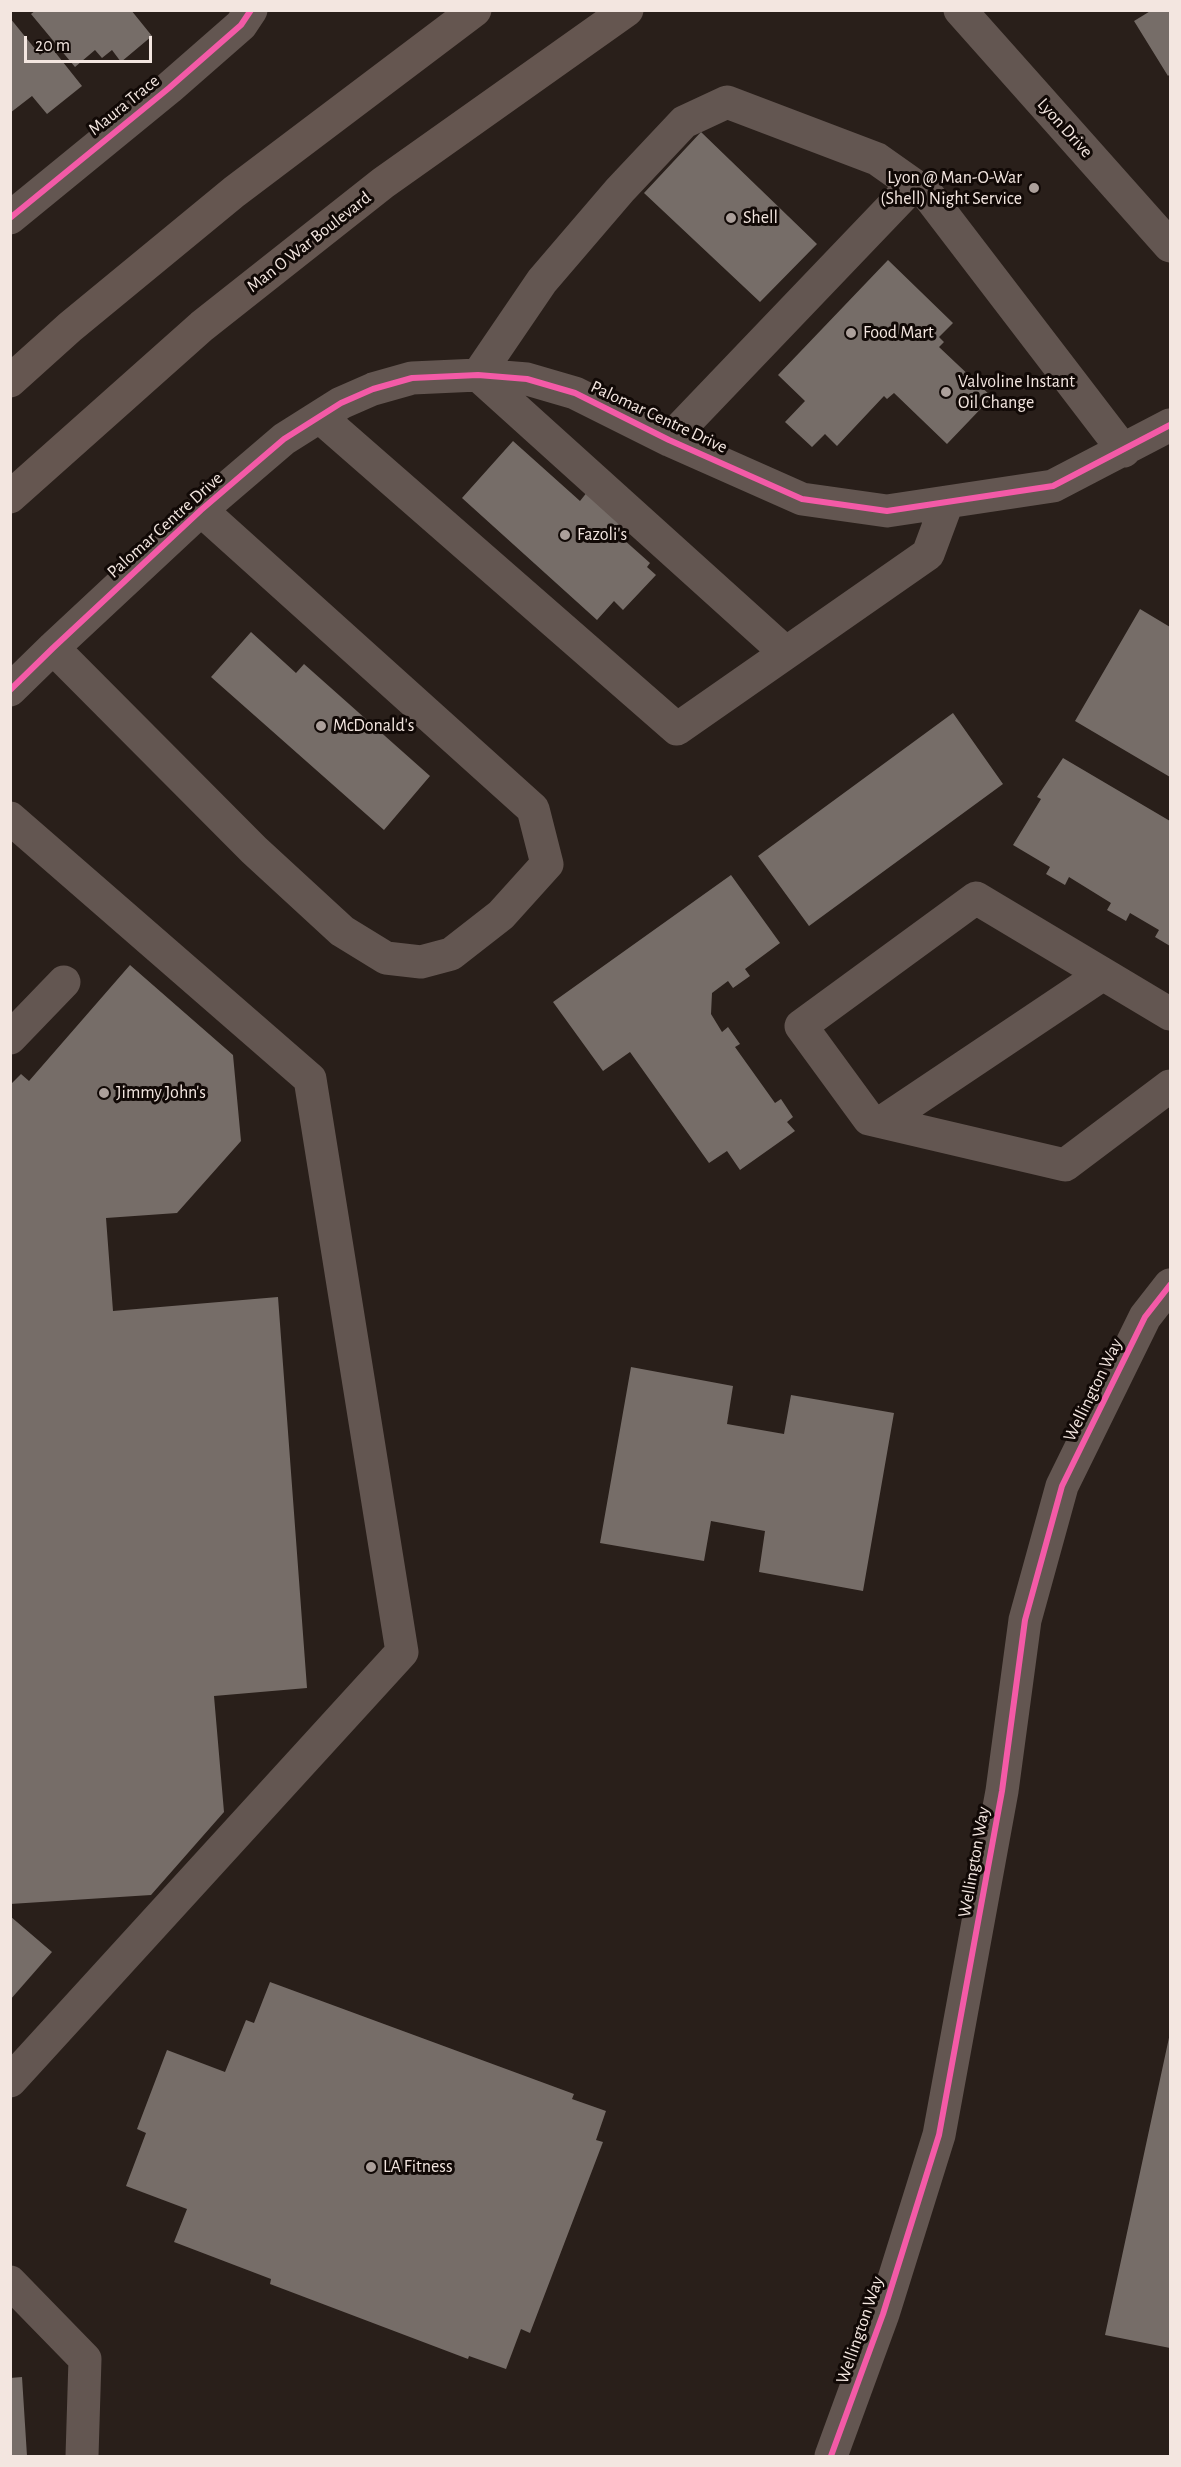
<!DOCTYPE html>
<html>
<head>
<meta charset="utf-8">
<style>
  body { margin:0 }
  #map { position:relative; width:1181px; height:2467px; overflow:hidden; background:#291f1a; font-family:"Alegreya Sans",sans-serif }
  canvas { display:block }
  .frame { position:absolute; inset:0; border:12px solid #f3e6e0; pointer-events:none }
  .scale { position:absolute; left:24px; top:36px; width:128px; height:27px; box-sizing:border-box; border:3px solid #f3e6e0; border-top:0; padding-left:8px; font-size:18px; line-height:21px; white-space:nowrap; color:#f3e6e0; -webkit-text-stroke:4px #110906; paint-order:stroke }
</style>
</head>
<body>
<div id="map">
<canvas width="1181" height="2467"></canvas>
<div class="frame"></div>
<div class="scale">20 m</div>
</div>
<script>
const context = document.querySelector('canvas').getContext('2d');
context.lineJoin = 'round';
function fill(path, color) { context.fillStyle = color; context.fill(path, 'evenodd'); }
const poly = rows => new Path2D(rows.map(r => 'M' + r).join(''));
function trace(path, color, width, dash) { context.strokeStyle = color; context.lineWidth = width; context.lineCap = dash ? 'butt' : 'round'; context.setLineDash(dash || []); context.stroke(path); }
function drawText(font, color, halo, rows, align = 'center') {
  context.font = font + ' "Alegreya Sans",sans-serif'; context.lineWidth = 6; context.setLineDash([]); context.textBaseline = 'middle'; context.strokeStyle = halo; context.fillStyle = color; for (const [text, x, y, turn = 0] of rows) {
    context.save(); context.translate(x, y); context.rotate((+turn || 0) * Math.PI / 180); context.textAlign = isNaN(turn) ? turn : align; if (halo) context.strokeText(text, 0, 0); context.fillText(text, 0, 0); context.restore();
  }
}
fill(poly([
  [36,10,131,10,152,36,121,62,112,50,102,58,95,50,75,67,31,14],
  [1152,10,1170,10,1170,74,1168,76,1134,21],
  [10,18,40,55,51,47,82,86,47,114,32,96,10,113],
  [701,132,817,244,760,302,644,193],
  [888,260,953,323,939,337,944,342,939,347,992,397,947,444,894,393,887,399,884,396,837,446,825,434,812,447,785,422,805,401,778,375],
  [513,441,580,501,588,491,631,530,623,539,650,563,647,567,656,575,623,610,614,601,597,620,462,498],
  [1140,609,1170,627,1170,777,1075,721],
  [251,632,296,673,304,664,430,776,384,830,211,677],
  [953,713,1003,784,809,926,758,856],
  [1063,758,1170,821,1170,946,1155,937,1159,930,1130,913,1126,921,1107,910,1111,903,1069,877,1065,885,1046,874,1050,867,1013,845,1041,799,1037,797],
  [731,875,780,943,745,969,750,976,733,988,728,981,712,993,711,1014,722,1032,728,1027,740,1044,735,1047,775,1103,781,1099,793,1117,787,1122,795,1131,740,1170,727,1151,709,1163,630,1052,603,1071,553,1002],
  [130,965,233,1055,241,1141,177,1213,106,1218,113,1311,278,1297,307,1688,214,1696,224,1812,151,1895,10,1904,10,1085,21,1074,29,1081],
  [631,1367,733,1386,727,1424,784,1434,791,1395,894,1413,863,1591,759,1572,765,1531,711,1521,704,1561,600,1543],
  [10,1916,52,1952,10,2000],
  [270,1982,574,2094,572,2099,606,2111,596,2140,603,2142,530,2333,521,2329,506,2369,469,2356,468,2359,270,2284,271,2279,174,2242,187,2209,126,2186,146,2133,137,2129,167,2050,225,2072,246,2020,254,2023],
  [1170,2033,1170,2348,1105,2335],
  [22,2377,27,2456,10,2456,10,2378]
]), '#766d68');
trace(poly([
  [960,10,1170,246],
  [10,218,169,88,241,25,251,10],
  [320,417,677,729,928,554,947,503],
  [669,440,913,185],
  [53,648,254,850,342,931,386,958,421,962,451,954,501,915,547,864,533,809,201,510],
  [786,653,478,375,542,281,620,190,684,122,727,102,877,159,928,195,1124,451],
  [10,690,53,648,201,510,284,439,341,403,373,389,412,378,478,375,527,379,575,393,669,440,802,499,887,511,1053,486,1170,425],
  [10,818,310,1079,402,1652,10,2081],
  [1170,1014,976,898,801,1026,869,1119,1065,1165,1170,1086],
  [10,1038,64,982],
  [882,1122,1103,974],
  [10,2282,85,2359,82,2456],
  [831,2456,883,2314,939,2135,1002,1791,1025,1620,1062,1486,1145,1317,1170,1285]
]), '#635651', 33);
trace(poly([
  [10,381,70,327,234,192,475,10],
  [10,497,202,326,383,183,627,10]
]), '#655650', 33);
trace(poly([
  [10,218,169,88,241,25,251,10],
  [10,690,53,648,201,510,284,439,341,403,373,389,412,378,478,375,527,379,575,393,669,440,802,499,887,511,1053,486,1170,425],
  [831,2456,883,2314,939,2135,1002,1791,1025,1620,1062,1486,1145,1317,1170,1285]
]), '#f35aa7', 6);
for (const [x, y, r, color] of [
  [1034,188,6,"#aca09b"],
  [731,218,6,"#aca09b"],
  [851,333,6,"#aca09b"],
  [946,392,6,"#aca09b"],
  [565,535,6,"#aca09b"],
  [321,726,6,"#aca09b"],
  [104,1093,6,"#aca09b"],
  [371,2167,6,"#aca09b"]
]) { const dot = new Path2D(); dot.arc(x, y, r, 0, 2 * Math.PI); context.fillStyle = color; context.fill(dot); trace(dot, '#110906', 2); }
drawText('18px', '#f3e6e0', '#110906', [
  ["Maura Trace",124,105,-39],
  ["Lyon Drive",1065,128,48],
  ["Man O War Boulevard",309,242,-38],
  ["Palomar Centre Drive",659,417,25],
  ["Palomar Centre Drive",165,525,-42],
  ["Wellington Way",1093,1390,-64],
  ["Wellington Way",974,1862,-80],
  ["Wellington Way",860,2330,-71]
]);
drawText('18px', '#f3e6e0', '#110906', [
  ["Lyon @ Man-O-War",1022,178,"right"],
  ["(Shell) Night Service",1022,199,"right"],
  ["Shell",743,218],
  ["Food Mart",863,333],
  ["Valvoline Instant",958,382],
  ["Oil Change",958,403],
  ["Fazoli's",577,535],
  ["McDonald's",333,726],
  ["Jimmy John's",116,1093],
  ["LA Fitness",383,2167]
], 'left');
</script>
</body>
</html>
